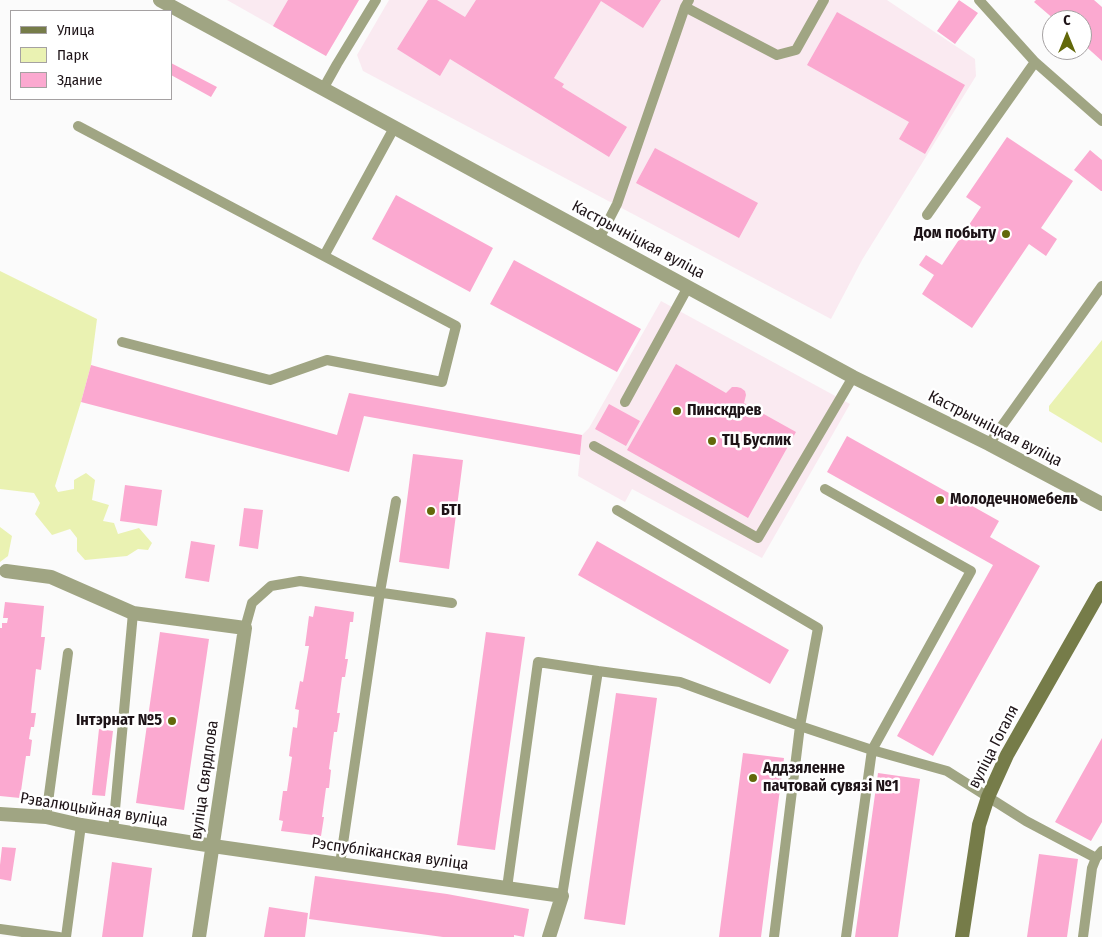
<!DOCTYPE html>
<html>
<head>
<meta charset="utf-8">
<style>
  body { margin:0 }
  #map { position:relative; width:1102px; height:937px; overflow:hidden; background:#fbfbfb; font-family:"Fira Sans Condensed",sans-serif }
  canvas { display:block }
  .legend { position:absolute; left:10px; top:10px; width:162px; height:90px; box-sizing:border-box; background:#fff; border:1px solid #a5a1a2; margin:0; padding:6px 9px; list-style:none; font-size:15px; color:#1d1317 }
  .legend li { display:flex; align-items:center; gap:10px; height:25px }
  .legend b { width:25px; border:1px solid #a5a1a2 }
  .north { position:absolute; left:1042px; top:10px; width:50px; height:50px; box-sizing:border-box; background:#fff; border:1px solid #a5a1a2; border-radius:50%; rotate:0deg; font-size:14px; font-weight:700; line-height:20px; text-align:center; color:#1d1317 }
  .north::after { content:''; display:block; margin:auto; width:18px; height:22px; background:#62680a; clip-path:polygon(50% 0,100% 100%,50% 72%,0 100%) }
</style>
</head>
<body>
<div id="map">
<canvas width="1102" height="937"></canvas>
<ul class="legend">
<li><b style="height:6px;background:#767c49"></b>Улица</li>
<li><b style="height:14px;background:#eaf2b2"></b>Парк</li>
<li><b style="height:14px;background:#fba9d0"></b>Здание</li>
</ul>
<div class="north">С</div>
</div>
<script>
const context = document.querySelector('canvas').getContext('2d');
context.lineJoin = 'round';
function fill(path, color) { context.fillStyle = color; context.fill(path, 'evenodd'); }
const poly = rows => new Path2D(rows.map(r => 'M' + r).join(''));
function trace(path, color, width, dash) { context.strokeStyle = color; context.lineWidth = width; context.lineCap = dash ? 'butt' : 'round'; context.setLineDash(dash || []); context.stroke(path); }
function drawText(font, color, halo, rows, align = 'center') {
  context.font = font + ' "Fira Sans Condensed",sans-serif'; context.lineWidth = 5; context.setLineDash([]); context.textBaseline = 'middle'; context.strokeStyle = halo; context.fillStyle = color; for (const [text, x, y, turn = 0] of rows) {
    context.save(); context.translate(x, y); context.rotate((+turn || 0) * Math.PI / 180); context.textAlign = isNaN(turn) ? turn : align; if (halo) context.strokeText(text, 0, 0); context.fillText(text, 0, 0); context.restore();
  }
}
fill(poly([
  [227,0,359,0,326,56],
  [389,0,887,0,975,59,976,76,862,260,831,319,363,71,357,55],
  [661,301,850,404,762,558,632,489,625,502,578,476,582,435,589,428]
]), '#faeaf1');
fill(poly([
  [0,271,97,319,91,365,81,402,55,486,58,492,74,489,74,480,86,473,95,480,92,500,109,505,103,521,114,523,118,534,139,528,152,543,148,550,138,549,127,556,85,560,77,551,77,538,70,529,52,535,35,514,40,503,34,493,0,489],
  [1102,340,1102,443,1049,411,1049,406],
  [0,527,12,536,8,556,0,562]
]), '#eaf2b2');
fill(poly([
  [288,0,359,0,326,56,273,26],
  [428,0,437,0,465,17,476,0,661,0,643,28,601,1,554,78,564,84,562,87,627,127,609,157,450,59,440,76,397,49],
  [959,0,978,13,955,44,937,31],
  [1036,0,1094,0,1102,7,1102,61,1082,43,1082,20,1055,20,1034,2],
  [837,12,965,85,925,154,899,139,909,122,807,65],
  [171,63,217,87,211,97,171,75],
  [1007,137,1073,181,1041,228,1057,239,1046,256,1029,244,972,328,922,294,934,275,919,265,926,255,942,265,981,207,966,197],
  [655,148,758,203,739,238,636,183],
  [1090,150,1102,160,1102,191,1101,191,1074,170],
  [396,195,493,248,470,292,372,239],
  [514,260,641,329,617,372,490,304],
  [676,364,726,393,732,387,737,387,741,388,745,391,746,395,744,403,796,432,748,518,627,450],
  [91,365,337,435,349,393,582,435,580,455,364,416,349,472,81,402],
  [609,404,640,421,626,446,595,429],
  [847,436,999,521,990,537,1040,566,933,756,897,736,993,565,827,472],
  [413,454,463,460,449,569,399,562],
  [125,485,162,490,157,526,120,521],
  [244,508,263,510,258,549,239,546],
  [191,541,215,545,209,582,185,578],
  [597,541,789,650,770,684,578,575],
  [5,602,44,606,41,637,45,637,41,670,36,669,31,713,36,713,34,727,31,727,29,739,32,740,30,756,26,756,20,798,0,796,0,628,2,628,2,623,7,623,8,618,3,618],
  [315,606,354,612,353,622,350,622,345,659,348,659,345,677,342,677,337,713,340,713,337,732,334,732,329,769,331,770,329,788,326,788,322,817,324,817,321,836,281,831,283,821,279,820,283,791,287,791,292,757,289,756,293,727,297,728,299,710,295,709,300,681,303,682,309,646,305,646,309,616,313,617],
  [160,632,209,639,184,810,136,803],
  [486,632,525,637,495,850,457,845],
  [616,693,657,698,625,925,584,919],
  [99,729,113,731,105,796,92,795],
  [1102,738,1102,822,1091,841,1055,822],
  [743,753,784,758,761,937,719,937],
  [878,773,920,779,898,937,855,937],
  [2,847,16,848,11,881,0,879,0,865],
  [1039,854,1078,859,1067,937,1027,937],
  [112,862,152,868,143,937,102,937],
  [315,876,447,894,529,909,524,937,514,935,514,937,443,937,309,919],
  [269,907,308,913,305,937,264,937]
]), '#fba9d0');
trace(poly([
  [979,0,1035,62,1102,121],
  [685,7,777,55,796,50,824,0],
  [323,89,337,64,376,0],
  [78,126,324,256],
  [927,215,1035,62],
  [599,239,617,204,685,7,689,0],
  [122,342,270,380,327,360,442,382,456,326,324,256,394,128],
  [625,402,688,287],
  [989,444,1102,286],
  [594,446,758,538,853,377],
  [825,489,971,571,872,750,846,937],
  [617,510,818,628,800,726,774,937],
  [245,628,252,603,271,586,300,581,452,603],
  [46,817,68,653],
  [113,831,133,613],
  [340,864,380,592,396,501],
  [507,888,538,662,598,671],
  [562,896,598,671,680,682,800,726,872,750,947,771,1026,821,1096,858],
  [0,929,59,937],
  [66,937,81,825],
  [1083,937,1092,868,1096,858,1102,851]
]), '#a0a583', 10);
trace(poly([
  [160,0,853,377,989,444,1102,504],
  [6,571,51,577,133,613,245,628,199,937],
  [0,814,46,817,81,825,213,846,562,896,549,937]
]), '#a0a583', 14);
trace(poly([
  [962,937,979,825,988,797,1007,755,1102,588]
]), '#767c49', 14);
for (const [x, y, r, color] of [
  [1006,234,5,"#62680a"],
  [677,411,5,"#62680a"],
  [712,441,5,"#62680a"],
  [940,500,5,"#62680a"],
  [431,511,5,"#62680a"],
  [172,721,5,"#62680a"],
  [753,778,5,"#62680a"]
]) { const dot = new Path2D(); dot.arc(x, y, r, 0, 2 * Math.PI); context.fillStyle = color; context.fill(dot); trace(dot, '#fff', 2); }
drawText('bold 16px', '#1d1317', '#fff', [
  ["Дом побыту",996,234,"right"],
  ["Пинскдрев",687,411],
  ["ТЦ Буслик",722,441],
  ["Молодечномебель",950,500],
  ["БТІ",441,511],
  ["Інтэрнат №5",162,721,"right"],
  ["Аддзяленне",763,769],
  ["пачтовай сувязі №1",763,787]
], 'left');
drawText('16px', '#1d1317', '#fff', [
  ["Кастрычніцкая вуліца",638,240,28],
  ["Кастрычніцкая вуліца",995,429,27],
  ["вуліца Гогаля",994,747,-63],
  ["вуліца Свярдлова",205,780,-82],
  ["Рэвалюцыйная вуліца",94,810,9],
  ["Рэспубліканская вуліца",390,854,8]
]);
</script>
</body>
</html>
